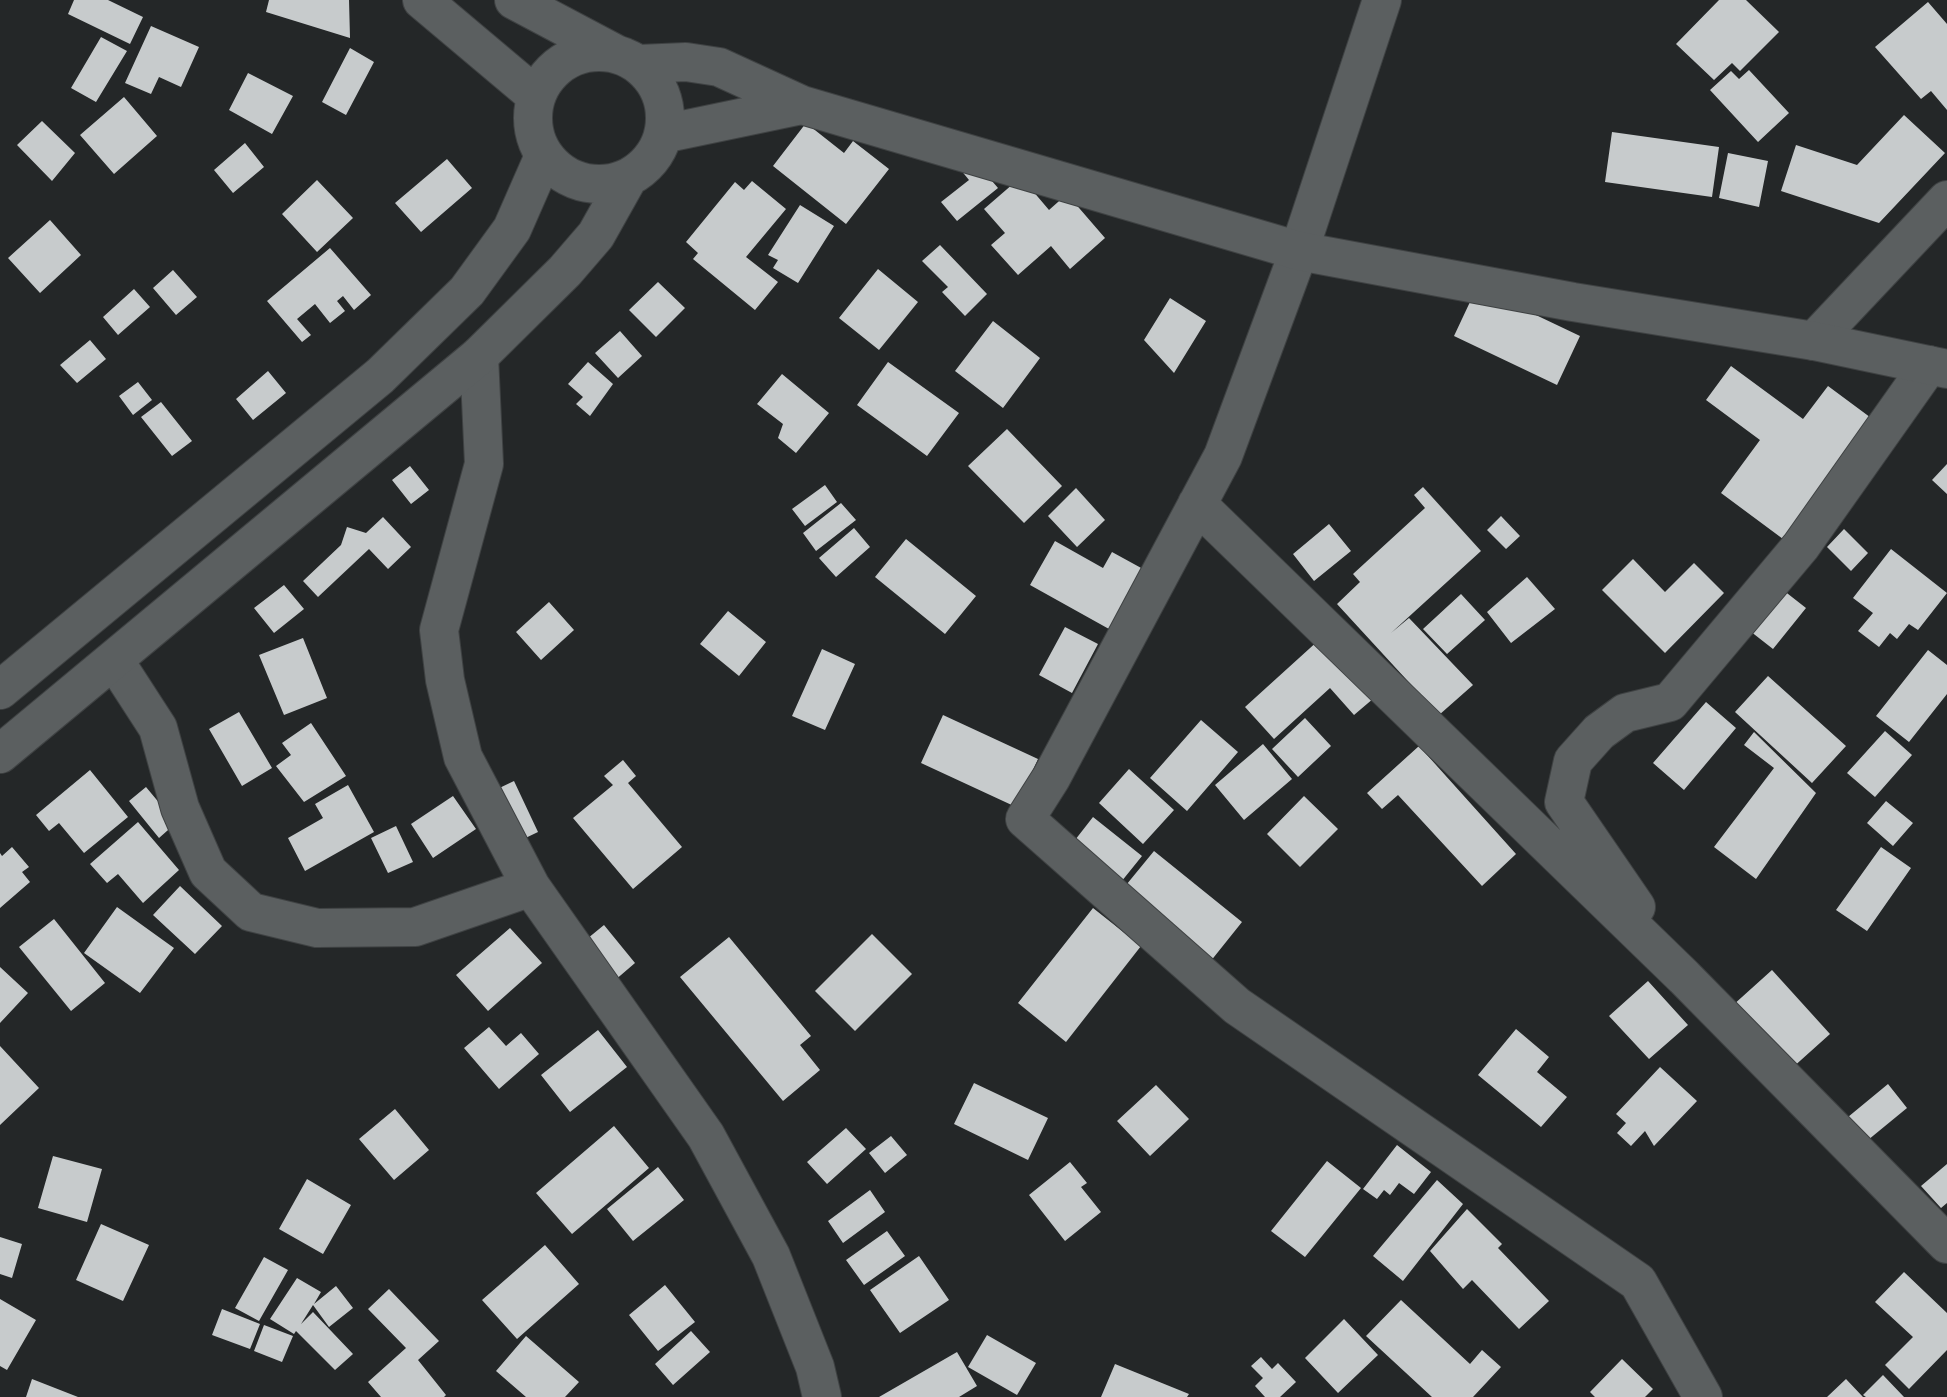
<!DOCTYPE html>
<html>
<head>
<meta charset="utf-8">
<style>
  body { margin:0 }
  canvas { display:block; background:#242728 }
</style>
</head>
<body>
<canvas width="1947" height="1397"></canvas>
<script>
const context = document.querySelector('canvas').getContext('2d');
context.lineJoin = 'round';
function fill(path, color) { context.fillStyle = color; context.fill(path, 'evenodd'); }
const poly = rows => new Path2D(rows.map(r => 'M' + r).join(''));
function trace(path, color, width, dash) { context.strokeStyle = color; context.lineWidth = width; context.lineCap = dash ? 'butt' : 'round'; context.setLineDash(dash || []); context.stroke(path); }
fill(poly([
  [74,0,108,0,143,17,130,44,68,14],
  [269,0,349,0,350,38,266,12],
  [1719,0,1746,0,1779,32,1740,71,1732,63,1714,80,1676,44],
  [1928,2,1947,24,1947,110,1931,91,1921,99,1875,47],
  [151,26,199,47,181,87,159,77,151,94,125,83],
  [101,37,127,51,96,102,71,88],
  [350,48,374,62,346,115,322,102],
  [1749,70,1789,113,1758,142,1710,90,1731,71,1739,79],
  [248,73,293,96,272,134,229,110],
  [124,97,157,136,114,174,80,135],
  [1904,115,1945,153,1879,223,1781,191,1796,145,1857,165],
  [42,121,75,153,52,181,17,145],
  [806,123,844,153,853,141,889,169,846,224,773,166],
  [1612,132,1719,147,1712,197,1605,182],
  [245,143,264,167,233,193,214,170],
  [1728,153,1768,161,1759,207,1719,198],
  [969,154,998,188,957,221,941,202,969,180,956,164],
  [447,159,472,188,421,232,395,203],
  [1021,177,1049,210,1067,194,1105,238,1070,269,1051,246,1018,275,991,245,1005,233,984,209],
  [317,180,353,218,317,252,282,214],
  [752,181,786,209,746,257,778,282,755,310,693,259,698,253,686,242,735,182,744,190],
  [800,205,834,226,798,283,773,268,778,260,768,255],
  [50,220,81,255,40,293,8,258],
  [940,245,987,294,965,316,942,292,948,287,922,261],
  [330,248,371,295,354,310,343,296,337,301,345,311,330,323,315,304,297,319,311,335,302,342,267,301],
  [878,269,918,302,879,350,839,318],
  [173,270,197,297,176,315,153,288],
  [658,282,685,308,656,337,629,310],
  [1477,287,1580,336,1557,385,1454,336],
  [134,289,150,307,118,335,103,317],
  [1170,298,1206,321,1174,373,1144,340],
  [993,321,1040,358,1003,408,955,371],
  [620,331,642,356,618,378,595,353],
  [90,340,106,359,77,383,60,365],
  [588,362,613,384,590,416,576,404,583,397,568,384],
  [888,362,959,413,927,456,857,405],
  [1731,366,1803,419,1828,386,1886,429,1783,539,1721,493,1760,440,1706,400],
  [268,371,286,393,253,420,236,399],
  [782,374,829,413,796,453,778,438,783,424,757,404],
  [138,382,152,400,133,415,119,396],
  [161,402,192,441,172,456,141,417],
  [1007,429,1062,486,1024,523,968,466],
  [1947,464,1947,494,1932,480],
  [410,466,429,490,411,504,392,480],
  [825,485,837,502,805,526,792,509],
  [1423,487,1481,551,1391,633,1409,618,1473,685,1439,715,1337,604,1360,582,1353,574,1425,508,1414,495],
  [1076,488,1105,520,1077,547,1048,516],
  [841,503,856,520,816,551,803,533],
  [1501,516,1520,536,1506,549,1487,530],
  [383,517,411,547,388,569,369,549,318,597,303,581,341,545,347,527,366,533],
  [1329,524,1351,551,1314,581,1293,554],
  [854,528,870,547,836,577,819,558],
  [1844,529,1868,553,1851,571,1827,547],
  [906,539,976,596,945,634,875,577],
  [1055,541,1103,568,1112,552,1143,569,1109,629,1030,585],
  [1891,549,1947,593,1918,630,1909,624,1897,639,1890,633,1879,647,1858,631,1873,613,1853,598],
  [1633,559,1665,592,1694,563,1724,593,1665,653,1602,590],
  [1527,577,1555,609,1511,643,1487,612],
  [284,585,304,609,274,633,254,608],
  [1783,590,1806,608,1773,649,1750,631],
  [1461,594,1485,620,1447,654,1423,629],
  [549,602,574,630,541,660,516,632],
  [728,611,766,642,739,676,700,644],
  [1065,627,1098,644,1072,693,1039,675],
  [303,638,327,698,284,715,259,655],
  [1320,639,1374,698,1354,715,1330,688,1274,739,1245,707],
  [822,649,855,664,825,730,792,716],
  [1928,650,1947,665,1947,694,1909,742,1876,716],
  [1768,676,1846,746,1812,783,1735,712],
  [1706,702,1736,728,1684,790,1653,763],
  [239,712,272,768,242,786,209,729],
  [943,715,1038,759,1016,807,921,763],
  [1305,718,1331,746,1298,777,1272,749],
  [1201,720,1238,752,1187,811,1150,778],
  [311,723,346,776,304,802,276,766,291,755,282,743],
  [1885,731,1912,755,1875,797,1847,773],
  [1754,732,1816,793,1756,879,1714,847,1774,768,1744,745],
  [1263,744,1292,779,1244,820,1215,785],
  [1419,746,1516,854,1482,886,1398,795,1382,809,1367,793],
  [623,760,636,776,628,783,682,847,633,889,573,818,613,785,604,776],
  [1129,769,1174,810,1143,844,1099,803],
  [90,770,128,817,84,853,59,823,49,831,36,815],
  [514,781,538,832,515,843,491,792],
  [348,785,374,832,305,871,288,838,323,818,315,804],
  [146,787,176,823,159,838,129,801],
  [453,796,476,829,433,858,411,824],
  [1304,796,1338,829,1300,867,1267,834],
  [1886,801,1913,823,1893,846,1867,823],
  [1093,817,1142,856,1117,887,1068,849],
  [138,822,179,870,143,903,118,874,107,883,90,864],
  [396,826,413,862,388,873,371,838],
  [12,847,29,867,22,872,30,882,0,908,0,853,2,856],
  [1881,847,1911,868,1867,931,1836,910],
  [1154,851,1242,922,1210,962,1122,890],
  [180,886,222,926,195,954,153,915],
  [117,907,174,948,140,993,84,953],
  [1093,908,1141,946,1066,1042,1018,1003],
  [54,919,105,983,71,1011,19,947],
  [604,925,635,963,614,981,582,943],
  [510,928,542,963,488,1011,456,975],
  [872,934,912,974,855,1031,815,991],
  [729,937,811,1036,800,1045,820,1070,783,1101,680,977],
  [0,967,28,993,0,1023],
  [1772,970,1830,1034,1791,1069,1732,1006],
  [1648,981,1688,1025,1649,1059,1609,1016],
  [489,1027,506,1046,521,1033,539,1054,499,1089,464,1048],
  [1516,1029,1549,1057,1537,1072,1567,1097,1541,1127,1478,1075],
  [598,1030,627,1067,570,1112,541,1075],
  [0,1046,39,1088,0,1125],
  [1660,1067,1697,1101,1654,1146,1645,1131,1631,1146,1617,1133,1626,1123,1616,1114],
  [974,1083,1048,1118,1028,1160,954,1124],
  [1888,1084,1907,1108,1868,1140,1848,1117],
  [1156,1085,1189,1119,1150,1156,1117,1121],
  [395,1109,429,1150,394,1180,359,1139],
  [614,1126,649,1168,572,1234,536,1193],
  [846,1128,866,1149,827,1184,807,1162],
  [891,1136,907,1155,885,1173,869,1153],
  [1397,1145,1431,1172,1414,1194,1399,1183,1390,1195,1384,1190,1377,1199,1363,1189],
  [53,1156,102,1169,87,1222,38,1208],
  [1327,1161,1361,1188,1305,1257,1271,1231],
  [1070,1162,1087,1183,1081,1187,1101,1212,1065,1241,1029,1195],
  [1947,1164,1947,1203,1941,1208,1921,1186],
  [658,1167,684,1200,633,1241,607,1209],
  [307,1179,351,1205,323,1254,279,1229],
  [1437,1180,1463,1204,1403,1281,1373,1256],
  [870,1190,885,1212,843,1243,828,1221],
  [1467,1209,1502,1244,1498,1248,1549,1301,1519,1329,1472,1280,1463,1289,1430,1251],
  [101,1224,149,1245,123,1301,76,1280],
  [887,1231,905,1256,864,1285,846,1260],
  [0,1237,22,1244,12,1278,0,1274],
  [545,1245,579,1284,517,1339,482,1300],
  [919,1256,949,1300,900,1333,870,1290],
  [264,1257,288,1270,259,1321,235,1308],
  [1904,1272,1947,1313,1947,1350,1909,1389,1885,1365,1913,1337,1875,1302],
  [297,1278,321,1292,314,1304,336,1286,353,1308,329,1327,313,1305,301,1324,313,1312,353,1354,335,1370,296,1331,294,1334,270,1319],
  [665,1285,695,1322,658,1351,629,1315],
  [389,1289,439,1341,418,1360,446,1395,444,1397,381,1397,368,1382,406,1348,368,1309],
  [0,1299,36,1320,7,1370,0,1366],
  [1401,1300,1470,1364,1482,1350,1501,1367,1473,1397,1432,1397,1366,1336],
  [222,1309,260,1324,250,1349,212,1335],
  [1344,1319,1378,1355,1338,1393,1305,1358],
  [264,1325,293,1336,282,1362,254,1351],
  [691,1331,710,1352,673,1385,655,1364],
  [987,1335,1036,1363,1017,1395,968,1367],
  [526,1336,579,1382,565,1397,526,1397,496,1371],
  [957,1352,977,1386,959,1397,879,1397],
  [1261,1357,1272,1369,1278,1363,1296,1382,1280,1397,1265,1397,1255,1386,1263,1378,1251,1366],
  [1622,1359,1653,1389,1645,1397,1595,1397,1590,1392],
  [1115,1364,1189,1394,1187,1397,1101,1397],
  [1883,1375,1904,1397,1866,1397,1863,1395],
  [32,1379,78,1397,26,1397],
  [1846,1379,1863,1397,1827,1397]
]), '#c7cbcc');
const street = poly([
  [1382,0,1299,251,1223,456,1051,778,1025,819,1237,1006,1638,1282,1703,1397],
  [1814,341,1947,200],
  [479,356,484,464,439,630,445,680,463,757,531,887,706,1136,771,1256,815,1367,822,1397],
  [1197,504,1684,977,1947,1244],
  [114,660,158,728,180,808,208,872,251,912,317,928,415,927,531,887],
  [1636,907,1564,802,1573,761,1599,732,1625,713,1670,702,1801,546,1929,365]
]);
const secondary = poly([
  [422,0,536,96],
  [514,0,616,54],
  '533 118a66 66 0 1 1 132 0a66 66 0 1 1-132 0Z',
  [639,64,686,62,719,67,802,105,1299,251,1573,302,1814,341,1947,369],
  [663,134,802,105],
  [0,690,380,376,467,291,512,229,544,156],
  [0,754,479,356,565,271,596,235,628,178]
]);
trace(street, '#3f4243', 40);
trace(secondary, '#3f4243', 40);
trace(street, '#5b5f60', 38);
trace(secondary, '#5b5f60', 38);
</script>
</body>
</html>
